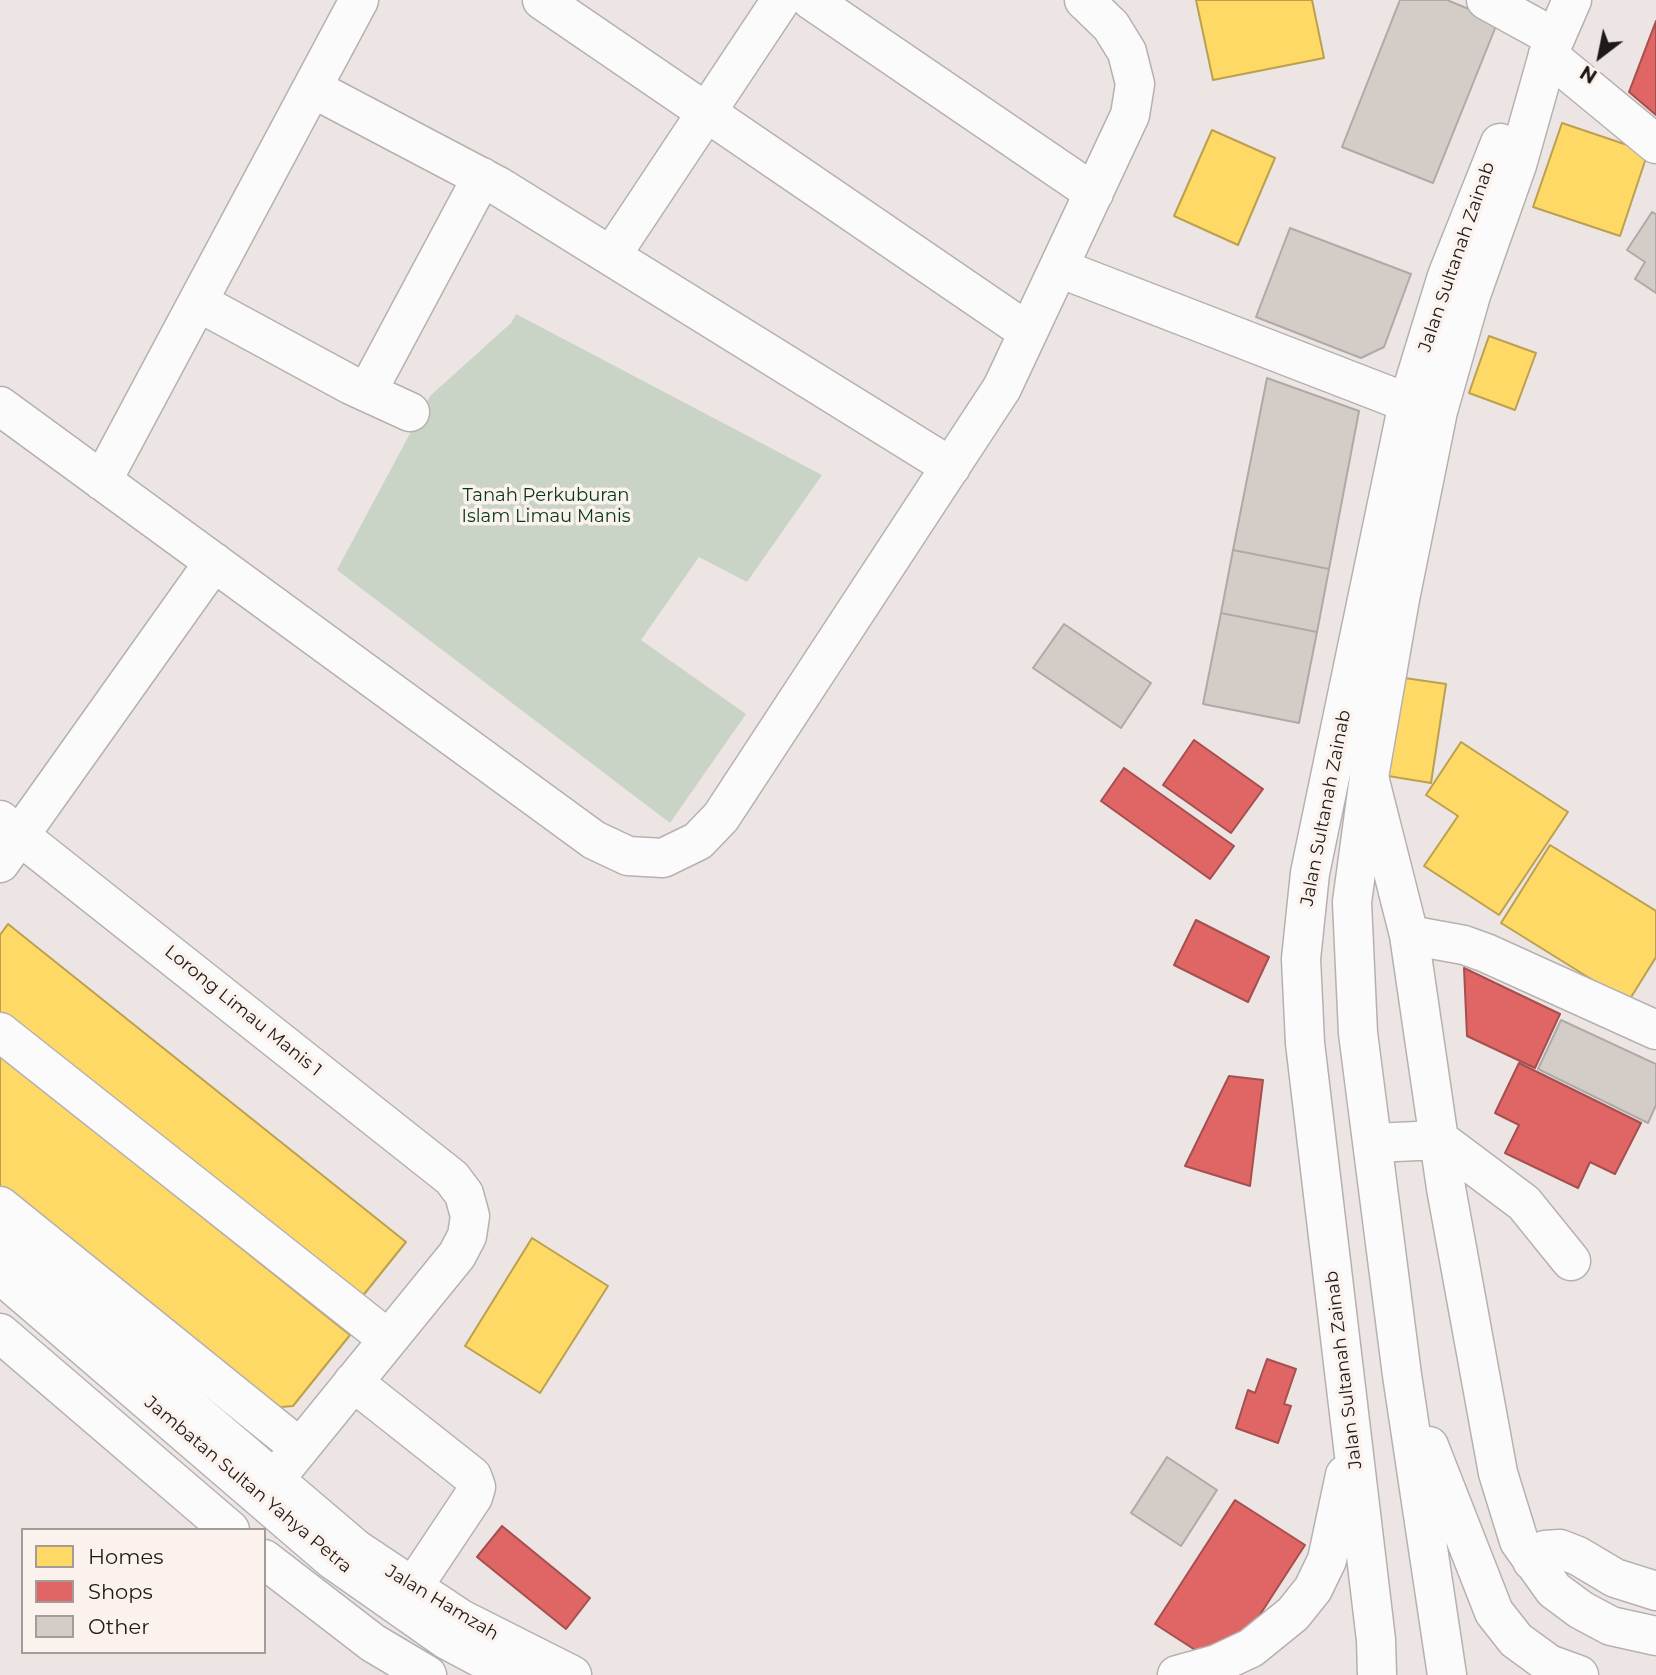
<!DOCTYPE html>
<html>
<head>
<meta charset="utf-8">
<style>
  body { margin:0 }
  #map { position:relative; width:1656px; height:1675px; overflow:hidden; background:#ece5e4; font-family:Montserrat,sans-serif }
  canvas { display:block }
  .legend { position:absolute; left:21px; top:1528px; width:245px; height:126px; box-sizing:border-box; background:#fcf2ed; border:2px solid #a39c98; margin:0; padding:9px 12px; list-style:none; font-size:21px; color:#1d1a18 }
  .legend li { display:flex; align-items:center; gap:14px; height:35px }
  .legend b { width:35px; border:2px solid #a39c98 }
  .north { position:absolute; left:1565px; top:21px; width:70px; height:70px; -webkit-text-stroke:5px #fcf2ed; paint-order:stroke; rotate:212deg; font-size:19px; font-weight:700; line-height:28px; text-align:center; color:#1d1a18 }
  .north::after { content:''; display:block; margin:auto; width:24px; height:32px; background:#1d1a18; clip-path:polygon(50% 0,100% 100%,50% 72%,0 100%) }
</style>
</head>
<body>
<div id="map">
<canvas width="1656" height="1675"></canvas>
<ul class="legend">
<li><b style="height:19px;background:#ffd966"></b>Homes</li>
<li><b style="height:19px;background:#e06666"></b>Shops</li>
<li><b style="height:19px;background:#d4ccc6"></b>Other</li>
</ul>
<div class="north">N</div>
</div>
<script>
const context = document.querySelector('canvas').getContext('2d');
context.lineJoin = 'round';
function fill(path, color) { context.fillStyle = color; context.fill(path, 'evenodd'); }
const poly = rows => new Path2D(rows.map(r => 'M' + r).join(''));
function trace(path, color, width, dash) { context.strokeStyle = color; context.lineWidth = width; context.lineCap = dash ? 'butt' : 'round'; context.setLineDash(dash || []); context.stroke(path); }
function drawText(font, color, halo, rows, align = 'center') {
  context.font = font + ' Montserrat,sans-serif'; context.lineWidth = 7; context.setLineDash([]); context.textBaseline = 'middle'; context.strokeStyle = halo; context.fillStyle = color; for (const [text, x, y, turn = 0] of rows) {
    context.save(); context.translate(x, y); context.rotate((+turn || 0) * Math.PI / 180); context.textAlign = isNaN(turn) ? turn : align; if (halo) context.strokeText(text, 0, 0); context.fillText(text, 0, 0); context.restore();
  }
}
fill(poly([
  [516,314,822,475,747,582,699,557,641,640,746,714,670,823,337,570,430,396,511,323]
]), '#c9d4c7');
const homes = poly([
  [1196,0,1312,0,1324,58,1213,80,1196,0],
  [1562,123,1648,152,1620,236,1533,207,1562,123],
  [1212,130,1275,158,1238,245,1174,216,1212,130],
  [1489,336,1536,353,1515,410,1469,393,1489,336],
  [1398,677,1446,684,1431,783,1382,775,1398,677],
  [1461,742,1568,812,1499,915,1424,866,1458,816,1426,795,1461,742],
  [1550,845,1656,911,1656,957,1628,1002,1501,923,1550,845],
  [8,924,406,1242,357,1303,0,1017,0,935,8,924],
  [0,1055,350,1335,293,1406,269,1408,0,1193,0,1055],
  [532,1238,608,1286,540,1393,465,1346,532,1238]
]);
fill(homes, '#ffd966');
trace(homes, '#bba04f', 2);
const shops = poly([
  [1656,21,1656,115,1629,92,1656,21],
  [1194,740,1263,789,1231,833,1163,785,1194,740],
  [1124,768,1234,846,1210,879,1101,801,1124,768],
  [1196,920,1269,957,1248,1002,1174,965,1196,920],
  [1464,968,1560,1014,1535,1068,1467,1036,1464,968],
  [1519,1063,1641,1123,1615,1174,1590,1162,1578,1188,1505,1153,1519,1125,1495,1113,1519,1063],
  [1229,1076,1263,1080,1250,1186,1185,1166,1229,1076],
  [1267,1359,1296,1369,1284,1404,1291,1406,1278,1443,1236,1428,1248,1390,1255,1393,1267,1359],
  [1235,1500,1305,1545,1243,1641,1206,1657,1155,1624,1235,1500],
  [502,1526,590,1598,566,1629,477,1557,502,1526]
]);
fill(shops, '#e06666');
trace(shops, '#a64f4f', 2);
const building = poly([
  [1400,0,1447,0,1498,21,1433,183,1342,147,1400,0],
  [1652,212,1656,214,1656,293,1635,279,1645,262,1627,250,1652,212],
  [1290,228,1411,274,1384,347,1361,358,1256,317,1290,228],
  [1267,378,1359,411,1329,569,1233,550,1267,378],
  [1233,550,1329,569,1317,632,1221,613,1233,550],
  [1221,613,1317,632,1299,723,1203,704,1221,613],
  [1064,624,1151,683,1121,728,1033,668,1064,624],
  [1561,1020,1656,1064,1656,1105,1648,1123,1538,1069,1561,1020],
  [1167,1457,1217,1490,1181,1546,1131,1513,1167,1457]
]);
fill(building, '#d4ccc6');
trace(building, '#aeaaa8', 2);
const minor = poly([
  [542,0,1028,332],
  [811,0,1094,193],
  [1486,0,1555,38],
  [1548,55,1656,144],
  [312,88,498,186,951,467],
  [611,256,781,0],
  [1059,268,1408,403],
  [198,302,351,385,410,412],
  [367,392,482,177],
  [0,406,594,840,628,856,663,858,698,841,721,817,1002,388,1130,115,1135,84,1127,52,1111,26,1084,0],
  [102,481,359,0],
  [1369,777,1409,935,1446,1188,1498,1473,1519,1541,1554,1590,1581,1610,1611,1626,1656,1636],
  [0,820,452,1178,464,1194,470,1216,467,1236,457,1255,274,1480],
  [0,863,214,562],
  [1409,935,1464,945,1486,953,1656,1030],
  [0,1032,388,1339],
  [1373,1143,1440,1140,1524,1203,1571,1261],
  [0,1206,300,1448],
  [353,1382,472,1476,476,1487,473,1497,413,1587],
  [1532,1561,1545,1550,1560,1549,1578,1556,1615,1578,1656,1591]
]);
const major = poly([
  [0,1246,356,1549,461,1619,572,1675],
  [1429,1446,1494,1612,1516,1640,1549,1664,1579,1675],
  [1177,1675,1217,1664,1251,1648,1293,1614,1313,1589,1327,1560,1345,1475],
  [1377,1675,1376,1640,1305,1043,1301,959,1310,873,1408,403,1447,276,1500,143],
  [1447,1675,1402,1375,1358,1033,1352,902,1369,777,1400,599,1438,411,1471,295,1517,165,1548,55,1572,0]
]);
const highway = poly([
  [0,1274,333,1560,447,1640,513,1675],
  [0,1333,230,1530],
  [264,1559,373,1643,427,1675]
]);
trace(minor, '#b6b1b0', 41);
trace(major, '#b6b1b0', 41);
trace(highway, '#b6b1b0', 41);
trace(minor, '#fcfbfb', 38);
trace(major, '#fcfbfb', 38);
trace(highway, '#fcfbfb', 38);
drawText('18px', '#1d1a18', '#fcf2ed', [
  ["Jalan Sultanah Zainab",1457,257,-71],
  ["Jalan Sultanah Zainab",1326,808,-79],
  ["Lorong Limau Manis 1",243,1011,39],
  ["Jalan Sultanah Zainab",1344,1370,-97],
  ["Jambatan Sultan Yahya Petra",248,1485,40],
  ["Jalan Hamzah",442,1603,31]
]);
drawText('18px', '#033a16', '#fcf2ed', [
  ["Tanah Perkuburan",546,496],
  ["Islam Limau Manis",546,517]
]);
</script>
</body>
</html>
